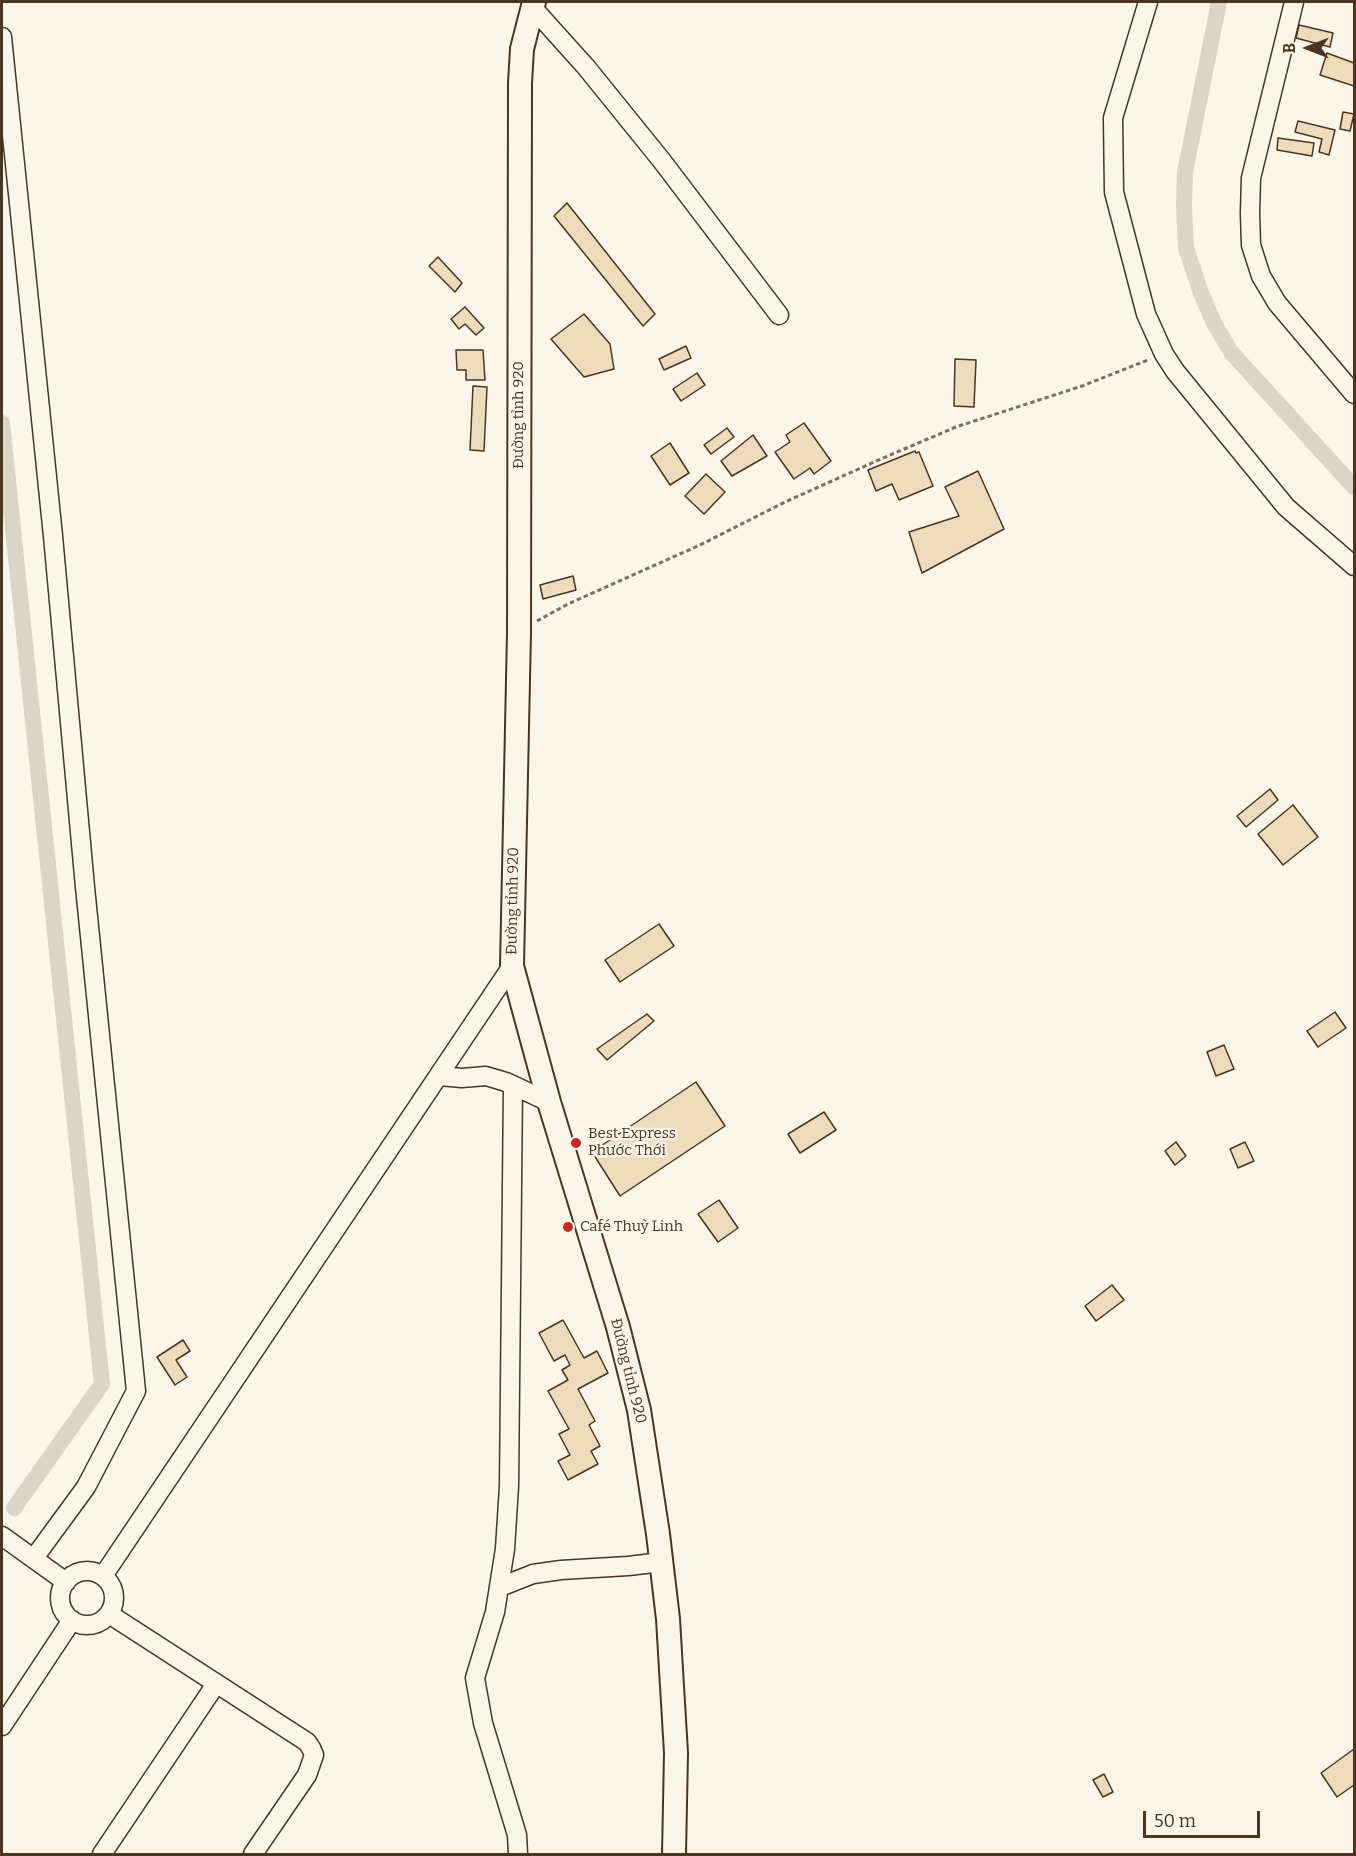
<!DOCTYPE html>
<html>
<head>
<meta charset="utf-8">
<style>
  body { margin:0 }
  #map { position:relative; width:1356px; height:1856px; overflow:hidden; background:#fbf6e9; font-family:Bitter,serif }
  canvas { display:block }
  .frame { position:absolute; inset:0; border:3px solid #4a3520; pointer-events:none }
  .north { position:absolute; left:1278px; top:18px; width:60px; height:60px; -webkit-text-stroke:4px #fbf6e9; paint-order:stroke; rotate:270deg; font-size:16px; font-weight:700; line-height:24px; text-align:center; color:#4a3520 }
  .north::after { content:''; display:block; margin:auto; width:21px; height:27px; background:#4a3520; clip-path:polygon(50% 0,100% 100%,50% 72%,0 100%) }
  .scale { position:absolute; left:1143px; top:1811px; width:117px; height:27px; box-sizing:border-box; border:3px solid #4a3520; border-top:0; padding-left:8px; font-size:18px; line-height:21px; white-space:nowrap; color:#4a3520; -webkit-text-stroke:4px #fbf6e9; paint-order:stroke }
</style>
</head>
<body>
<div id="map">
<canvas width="1356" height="1856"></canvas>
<div class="frame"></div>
<div class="north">B</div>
<div class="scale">50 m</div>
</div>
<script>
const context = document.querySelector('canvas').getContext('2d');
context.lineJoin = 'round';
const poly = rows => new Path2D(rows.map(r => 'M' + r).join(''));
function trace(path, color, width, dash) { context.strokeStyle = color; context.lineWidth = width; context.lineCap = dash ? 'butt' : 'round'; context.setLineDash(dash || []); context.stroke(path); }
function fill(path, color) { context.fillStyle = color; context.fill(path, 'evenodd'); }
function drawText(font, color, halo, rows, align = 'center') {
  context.font = font + ' Bitter,serif'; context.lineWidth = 4.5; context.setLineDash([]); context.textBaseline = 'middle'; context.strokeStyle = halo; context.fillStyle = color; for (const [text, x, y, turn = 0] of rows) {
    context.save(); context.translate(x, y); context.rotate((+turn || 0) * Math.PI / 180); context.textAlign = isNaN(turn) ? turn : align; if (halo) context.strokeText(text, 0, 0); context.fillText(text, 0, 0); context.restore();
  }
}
trace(poly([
  [1219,2,1185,172,1184,206,1186,248,1201,293,1214,323,1231,352,1354,487],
  [2,423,102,1384,14,1508]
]), '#dcd4c6', 16);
const building = poly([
  [1299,25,1333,33,1330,47,1296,38,1299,25],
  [1327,53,1354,63,1354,86,1320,75,1327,53],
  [1343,112,1354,114,1350,131,1340,129,1343,112],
  [1298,121,1335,130,1329,155,1319,152,1322,139,1295,132,1298,121],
  [1278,138,1314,143,1312,156,1277,150,1278,138],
  [567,203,655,314,643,326,554,216,567,203],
  [438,257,462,283,455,292,429,266,438,257],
  [465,307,484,328,476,335,465,324,459,329,451,319,465,307],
  [584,314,610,344,614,369,584,377,551,339,584,314],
  [686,346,691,358,664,370,659,359,686,346],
  [456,350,483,350,485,380,466,380,466,370,457,370,456,350],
  [955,359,976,360,974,407,954,406,955,359],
  [697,373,705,385,681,401,673,389,697,373],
  [473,386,487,387,484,451,470,450,473,386],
  [804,423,831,461,814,474,810,468,794,479,775,452,790,442,786,435,804,423],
  [727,428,734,437,711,454,704,445,727,428],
  [753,435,767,456,732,476,721,461,753,435],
  [670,443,689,473,670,485,651,456,670,443],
  [915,451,916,453,919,452,933,486,899,500,892,484,876,491,868,470,915,451],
  [978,471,1004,529,922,573,909,532,959,516,945,487,978,471],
  [706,474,725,492,704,514,685,496,706,474],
  [573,576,576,590,543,599,540,585,573,576],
  [1270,789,1278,800,1246,827,1237,816,1270,789],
  [1293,805,1318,837,1283,865,1258,834,1293,805],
  [659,924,674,946,620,982,605,960,659,924],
  [1335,1012,1346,1028,1318,1047,1307,1031,1335,1012],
  [647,1014,654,1021,607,1060,597,1049,647,1014],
  [1224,1045,1234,1069,1216,1076,1207,1052,1224,1045],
  [696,1082,725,1126,620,1196,592,1152,696,1082],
  [824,1112,836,1130,800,1153,788,1134,824,1112],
  [1176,1142,1186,1156,1175,1165,1165,1151,1176,1142],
  [1245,1142,1254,1161,1238,1168,1230,1149,1245,1142],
  [719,1200,738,1228,718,1242,698,1214,719,1200],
  [1112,1285,1124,1300,1096,1321,1085,1306,1112,1285],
  [563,1320,584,1358,597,1351,608,1373,578,1389,595,1421,589,1425,600,1446,591,1451,598,1464,568,1480,558,1461,570,1455,559,1434,569,1429,548,1391,568,1380,562,1370,570,1365,565,1355,554,1361,539,1333,563,1320],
  [183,1340,190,1351,176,1360,187,1377,175,1385,157,1357,183,1340],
  [1354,1749,1354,1785,1337,1797,1321,1773,1354,1749],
  [1104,1774,1113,1792,1103,1797,1093,1780,1104,1774]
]);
fill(building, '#ecdcbc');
trace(building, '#4a3520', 1.5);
const minor = poly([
  [1148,2,1113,118,1114,192,1146,314,1164,354,1175,371,1286,507,1354,566],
  [1294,2,1251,178,1250,213,1251,245,1261,276,1277,303,1354,394],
  [532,7,586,67,662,161,779,315],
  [2,37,53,536,85,887,136,1391,86,1487,34,1558],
  [439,1076,462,1078,486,1076,506,1082,549,1102],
  [513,1085,509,1486,505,1549,495,1612,475,1678,483,1723,517,1835,518,1854],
  [2,1536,66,1582],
  '60 1598a27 27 0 1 1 54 0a27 27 0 1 1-54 0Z',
  [103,1576,512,966],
  [500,1587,533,1574,561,1570,628,1566,662,1562],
  [109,1614,307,1742,311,1748,314,1755,307,1775,253,1854],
  [2,1726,72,1620],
  [102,1854,216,1684]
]);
const major = poly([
  [534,2,522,49,520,83,519,632,512,966,549,1102,618,1327,639,1410,658,1534,668,1619,676,1753,674,1854]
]);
trace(minor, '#4a3520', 21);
trace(major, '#4a3520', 26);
trace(poly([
  [537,621,568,604,700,545,785,502,883,458,956,427,1082,386,1148,360]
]), '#7f6f5c', 3, [4.5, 3]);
trace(minor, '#fbf6e9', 18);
trace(major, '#fbf6e9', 22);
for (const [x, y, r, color] of [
  [576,1143,6,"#c62828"],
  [568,1227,6,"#c62828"]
]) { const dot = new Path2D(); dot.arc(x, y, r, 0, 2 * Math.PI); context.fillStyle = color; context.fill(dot); trace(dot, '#fbf6e9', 2); }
drawText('15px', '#4a3520', '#fbf6e9', [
  ["Đường tỉnh 920",519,415,-90],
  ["Đường tỉnh 920",513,901,-89],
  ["Đường tỉnh 920",628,1371,76]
]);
drawText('15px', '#4a3520', '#fbf6e9', [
  ["Best Express",588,1134],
  ["Phước Thới",588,1151],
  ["Café Thuỳ Linh",580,1227]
], 'left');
</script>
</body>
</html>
